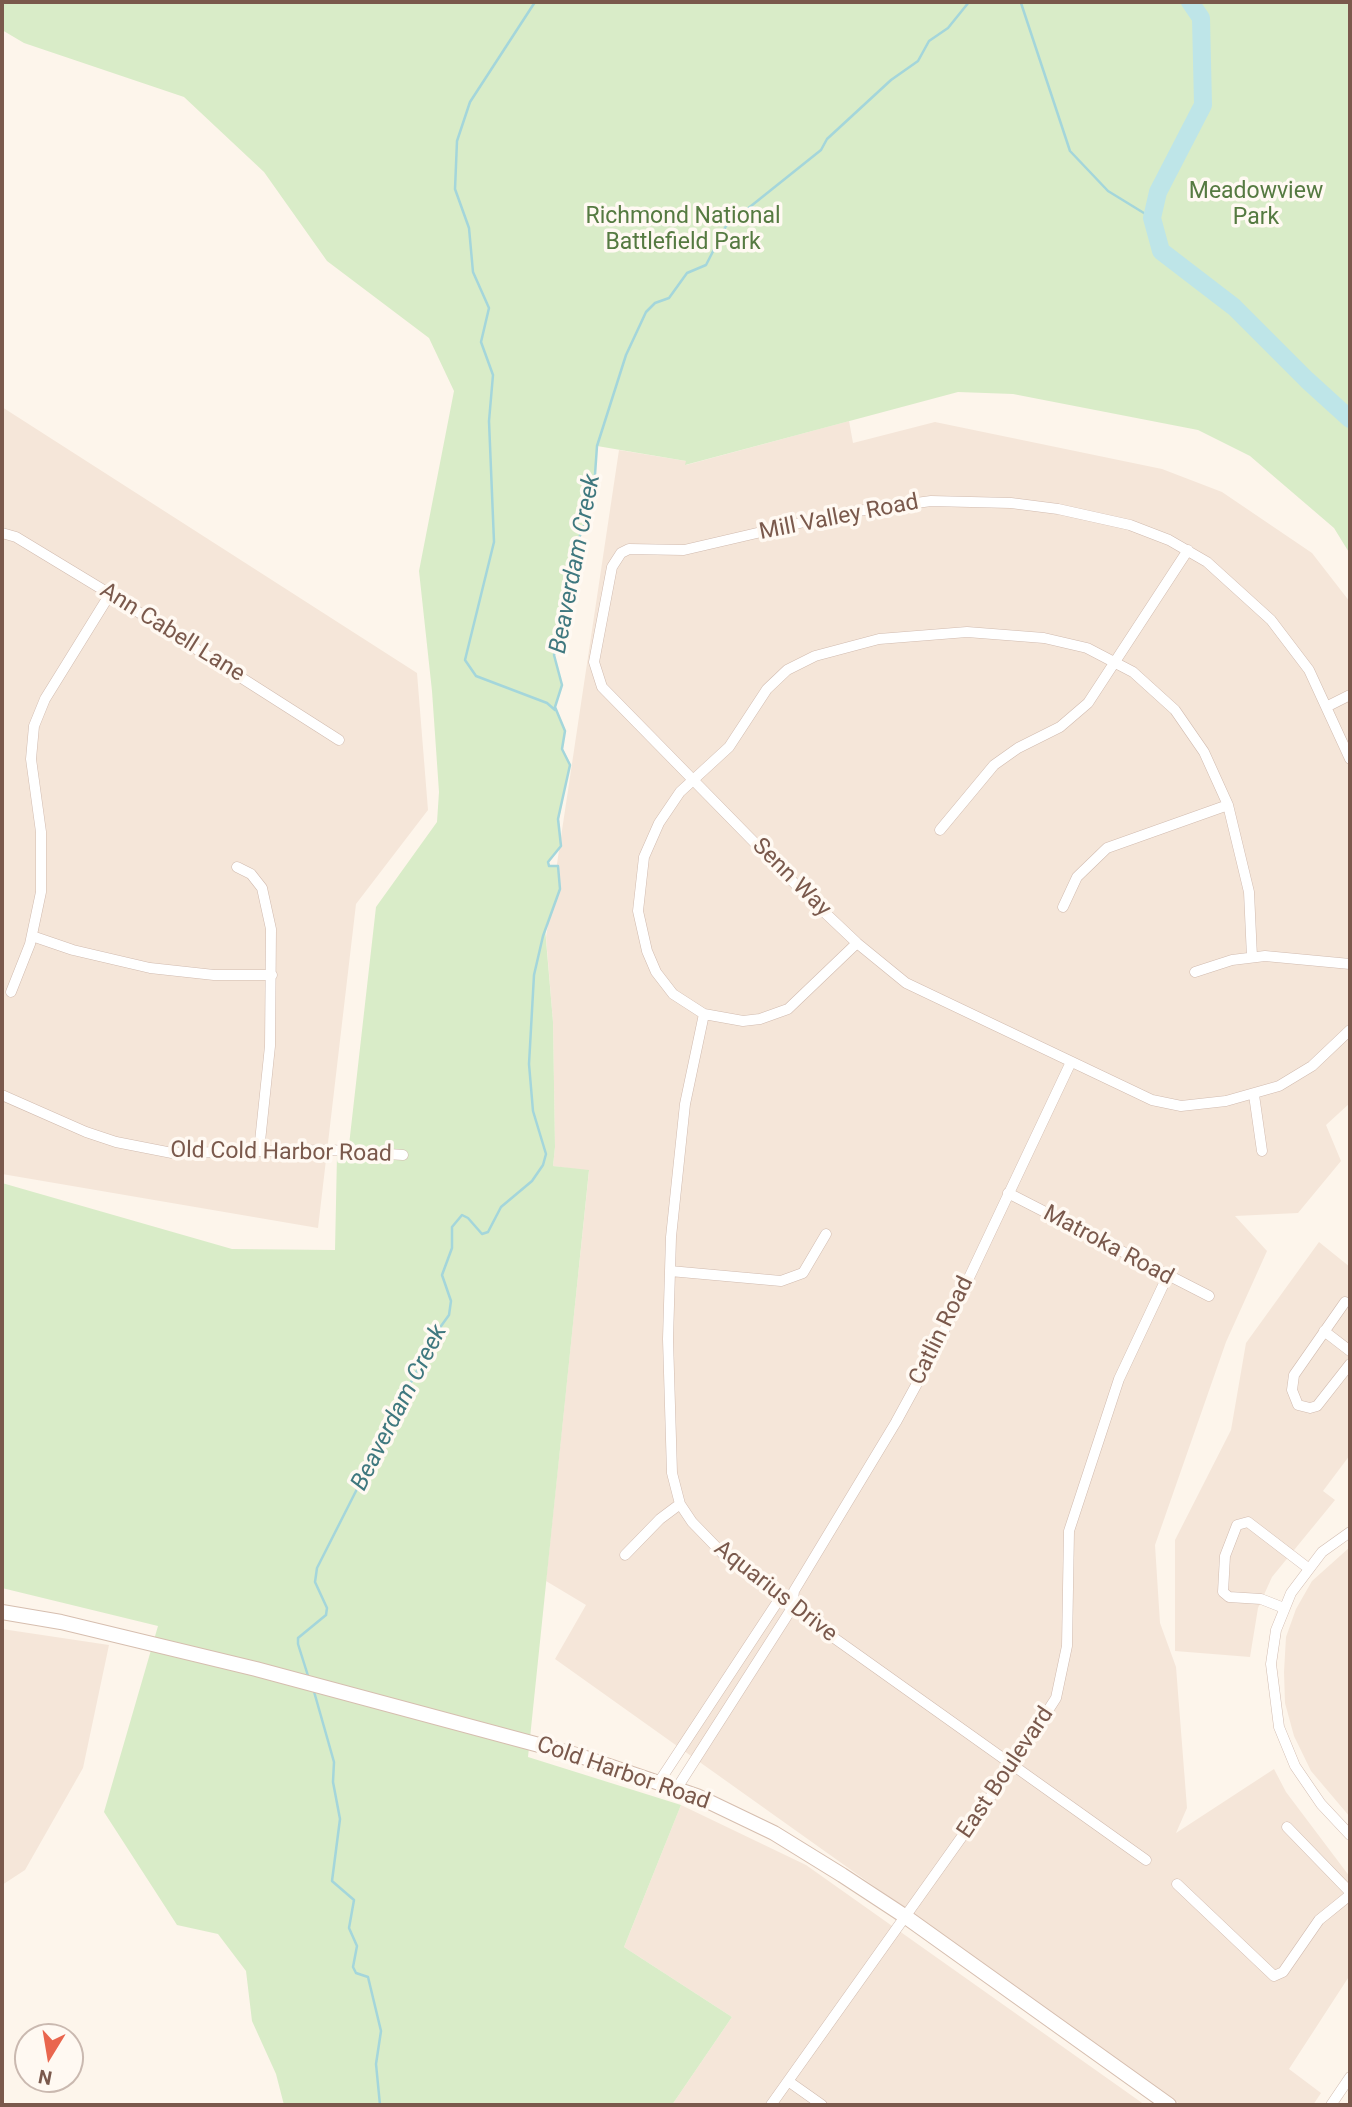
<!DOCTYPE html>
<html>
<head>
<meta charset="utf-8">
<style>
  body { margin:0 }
  #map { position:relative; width:1352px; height:2107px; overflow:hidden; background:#fdf5eb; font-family:Roboto,sans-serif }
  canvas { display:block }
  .frame { position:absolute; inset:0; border:4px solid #7a594c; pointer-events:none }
  .north { position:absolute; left:14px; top:2023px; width:70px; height:70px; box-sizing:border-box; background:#fff9f2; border:2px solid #cab9b0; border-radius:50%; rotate:191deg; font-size:19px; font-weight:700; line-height:28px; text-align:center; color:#7a594c }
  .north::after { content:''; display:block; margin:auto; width:24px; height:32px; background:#e9664e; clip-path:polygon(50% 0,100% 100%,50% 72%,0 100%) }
</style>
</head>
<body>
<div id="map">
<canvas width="1352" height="2107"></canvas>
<div class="frame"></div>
<div class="north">N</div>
</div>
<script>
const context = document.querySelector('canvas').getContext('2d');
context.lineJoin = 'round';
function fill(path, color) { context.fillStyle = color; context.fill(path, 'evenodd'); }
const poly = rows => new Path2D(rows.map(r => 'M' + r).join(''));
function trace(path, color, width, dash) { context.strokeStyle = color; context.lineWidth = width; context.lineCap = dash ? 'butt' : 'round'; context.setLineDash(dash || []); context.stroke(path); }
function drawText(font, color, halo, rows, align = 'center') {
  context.font = font + ' Roboto,sans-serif'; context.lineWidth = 7; context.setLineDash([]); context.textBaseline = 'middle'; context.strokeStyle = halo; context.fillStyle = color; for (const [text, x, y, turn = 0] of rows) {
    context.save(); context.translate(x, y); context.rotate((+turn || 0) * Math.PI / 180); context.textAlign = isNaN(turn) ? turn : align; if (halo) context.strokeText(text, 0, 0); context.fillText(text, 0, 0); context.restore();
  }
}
fill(poly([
  [2,407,417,673,428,810,356,904,318,1228,2,1174],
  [849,421,853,443,935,422,1162,469,1222,492,1312,553,1350,602,1350,1103,1326,1125,1341,1161,1298,1213,1235,1216,1267,1251,1226,1342,1155,1545,1160,1623,1176,1667,1187,1808,1176,1833,1274,1769,1286,1792,1350,1877,1350,1975,1289,2069,1321,2093,1313,2105,1181,2105,555,1659,586,1605,546,1581,589,1171,553,1166,555,1147,553,1022,546,937,619,450,686,461,686,465],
  [1319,1242,1350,1267,1350,1455,1323,1491,1335,1500,1272,1577,1258,1608,1250,1657,1175,1651,1175,1540,1231,1430,1246,1343],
  [1350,1547,1350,1817,1311,1771,1294,1736,1285,1703,1284,1672,1286,1637,1296,1609,1312,1581],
  [2,1629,109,1645,83,1768,25,1870,2,1885],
  [681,1805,806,1865,1145,2105,672,2105,732,2017,624,1947]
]), '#f5e6d9');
fill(poly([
  [2,2,1350,2,1350,554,1334,528,1250,456,1198,430,1013,394,958,392,685,465,686,461,597,446,593,503,579,538,572,591,561,617,561,633,554,655,562,685,555,707,565,731,562,749,570,765,559,819,561,846,548,862,549,866,558,866,560,889,545,928,553,1022,555,1147,553,1166,589,1170,528,1757,681,1805,624,1947,732,2017,672,2105,284,2105,276,2074,252,2021,246,1971,218,1934,177,1925,104,1812,158,1626,2,1588,2,1183,232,1249,335,1250,337,1155,349,1145,376,907,437,822,439,792,432,691,419,571,454,391,429,338,327,261,264,172,184,97,24,43,2,30]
]), '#d9ecc8');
trace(poly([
  [535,2,470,102,457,141,455,189,469,228,473,272,489,308,481,342,493,375,489,421,494,542,465,660,476,676,547,703,555,710],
  [1021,3,1070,151,1108,191,1152,218],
  [309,1679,298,1644,298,1638,326,1615,327,1608,315,1582,317,1568,436,1333,449,1315,451,1301,442,1275,452,1248,452,1227,462,1215,468,1218,482,1234,488,1232,501,1207,532,1181,543,1165,546,1154,533,1111,529,1064,534,975,543,936,560,889,558,866,549,866,548,862,561,846,558,819,570,765,562,749,565,731,555,707,562,685,554,655,561,633,561,617,572,591,579,538,593,503,597,446,626,355,646,312,655,303,669,298,687,273,706,265,726,226,821,150,827,139,891,80,918,61,929,41,948,28,969,2],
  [313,1688,334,1762,333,1782,340,1819,332,1881,354,1900,349,1928,357,1946,353,1967,356,1973,368,1977,381,2031,376,2064,380,2105]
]), '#a4d6db', 2.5);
trace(poly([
  [1190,2,1201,18,1203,105,1158,192,1152,218,1161,251,1234,307,1307,380,1350,419]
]), '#bee5e8', 18);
const minor = poly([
  [2,533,16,537,110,594,339,740],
  [1328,706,1350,695],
  [1350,759,1309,670,1271,620,1207,562,1169,540,1130,525,1058,509,1011,503,931,501,843,513,684,550,629,549,621,553,612,567,594,662,602,687,802,891,857,943,906,983,1152,1100,1181,1106,1226,1101,1279,1086,1312,1066,1350,1030],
  [940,830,994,765,1018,748,1060,727,1088,703,1188,550],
  [237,867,251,874,262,888,271,929,270,1046,259,1151],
  [1063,907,1077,877,1107,848,1228,805],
  [32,936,73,950,150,968,214,975,272,975],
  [857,943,788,1009,760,1019,743,1021,704,1014,673,994,656,972,647,951,638,911,644,857,659,823,680,792,729,747,767,689,787,670,815,656,879,639,967,632,1044,638,1087,648,1133,672,1175,710,1204,752,1228,805,1249,892,1252,957],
  [1195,972,1232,960,1265,956,1350,964],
  [11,992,30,944,41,892,41,832,31,759,34,726,45,699,110,594],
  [704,1014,685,1104,671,1237,668,1339,672,1473,680,1504,692,1522,725,1556,792,1608,1146,1860],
  [2,1095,86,1132,116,1142,172,1153,331,1150,403,1155],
  [1254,1095,1262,1151],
  [1008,1193,1209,1296],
  [670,1271,781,1281,803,1273,826,1234],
  [1345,1302,1294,1375,1292,1390,1298,1405,1310,1408,1317,1406,1350,1364],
  [1324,1331,1350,1351],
  [1350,1532,1322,1552,1291,1593,1276,1630,1271,1664,1279,1727,1295,1766,1321,1804,1350,1835],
  [625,1555,660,1519,680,1504],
  [1284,1608,1261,1599,1229,1597,1223,1592,1225,1556,1237,1525,1248,1522,1308,1568],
  [659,1782,780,1598,785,1596],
  [677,1788,792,1608,794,1591,896,1422,932,1356,1071,1062],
  [1287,1827,1350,1892],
  [1177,1884,1274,1976,1283,1972,1319,1920,1350,1895],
  [788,2081,822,2105],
  [771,2105,1013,1765,1056,1698,1067,1646,1069,1531,1119,1379,1167,1277],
  [1331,2105,1350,2077]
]);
const secondary = poly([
  [2,1612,61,1622,256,1669,580,1756,697,1796,774,1833,842,1875,906,1917,1169,2105]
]);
trace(minor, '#d1bbaf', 11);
trace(secondary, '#d6beaf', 16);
trace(minor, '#fff', 10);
trace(secondary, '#fff', 14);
drawText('23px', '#557a41', '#fff9f2', [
  ["Meadowview",1256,192],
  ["Park",1256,218],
  ["Richmond National",683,217],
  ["Battlefield Park",683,243]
]);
drawText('23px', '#7a594c', '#fff9f2', [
  ["Mill Valley Road",839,518,-11],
  ["Ann Cabell Lane",172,633,32],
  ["Senn Way",791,878,45],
  ["Old Cold Harbor Road",281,1153,1],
  ["Matroka Road",1108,1246,28],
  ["Catlin Road",942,1331,-64],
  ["Aquarius Drive",775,1592,38],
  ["East Boulevard",1006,1773,-56],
  ["Cold Harbor Road",623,1774,19]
]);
drawText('italic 24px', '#3f787f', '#fff9f2', [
  ["Beaverdam Creek",576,564,-79],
  ["Beaverdam Creek",400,1408,-63]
]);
</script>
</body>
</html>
